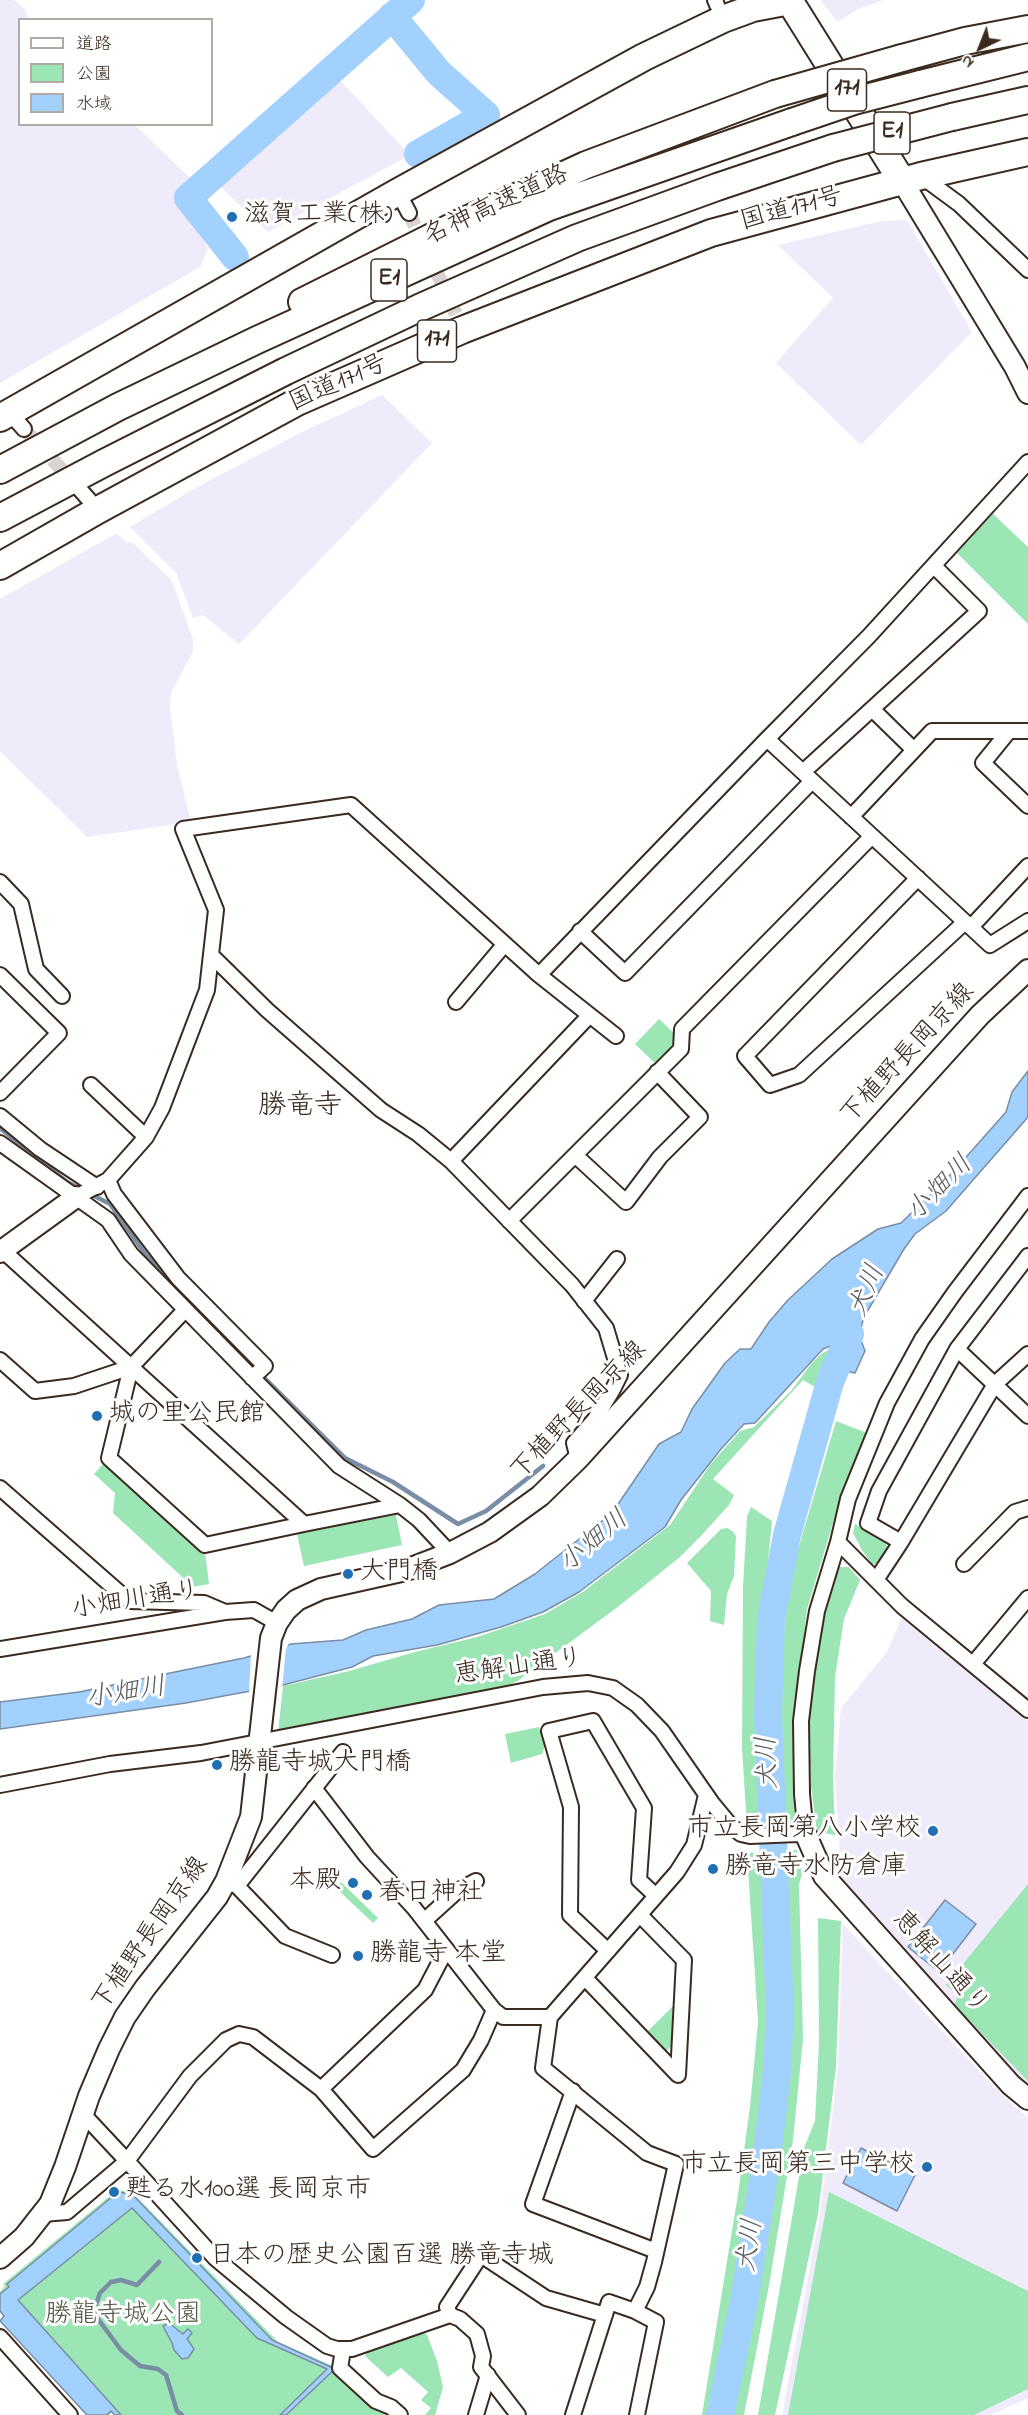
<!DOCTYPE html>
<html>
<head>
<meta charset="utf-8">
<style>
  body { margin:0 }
  #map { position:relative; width:1028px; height:2415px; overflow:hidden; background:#fff; font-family:"Indie Flower","Klee One",sans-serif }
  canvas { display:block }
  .legend { position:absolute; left:18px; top:18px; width:195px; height:108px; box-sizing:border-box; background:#fff; border:2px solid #b1aaa5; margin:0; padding:8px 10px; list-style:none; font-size:18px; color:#3b2a1e }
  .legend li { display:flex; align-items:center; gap:12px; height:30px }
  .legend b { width:30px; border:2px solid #b1aaa5 }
  .north { position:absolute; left:950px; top:18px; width:60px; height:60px; -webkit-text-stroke:4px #fff; paint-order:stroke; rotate:223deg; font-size:16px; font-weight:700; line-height:24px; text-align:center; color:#3b2a1e }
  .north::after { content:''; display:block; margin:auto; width:21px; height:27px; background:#3b2a1e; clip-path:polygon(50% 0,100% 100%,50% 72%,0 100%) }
</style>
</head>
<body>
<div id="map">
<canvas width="1028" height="2415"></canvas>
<ul class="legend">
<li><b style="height:8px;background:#fff"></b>道路</li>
<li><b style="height:16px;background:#9ce5b5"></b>公園</li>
<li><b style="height:16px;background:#a3d1fe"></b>水域</li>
</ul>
<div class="north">N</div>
</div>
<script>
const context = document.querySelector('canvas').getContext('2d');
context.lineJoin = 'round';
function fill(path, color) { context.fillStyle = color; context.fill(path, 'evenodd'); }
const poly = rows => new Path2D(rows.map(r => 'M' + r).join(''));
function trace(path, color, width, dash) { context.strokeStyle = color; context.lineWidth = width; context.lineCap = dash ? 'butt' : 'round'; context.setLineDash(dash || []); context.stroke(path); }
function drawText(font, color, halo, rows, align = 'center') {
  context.font = font + ' "Indie Flower","Klee One",sans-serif'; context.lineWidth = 6; context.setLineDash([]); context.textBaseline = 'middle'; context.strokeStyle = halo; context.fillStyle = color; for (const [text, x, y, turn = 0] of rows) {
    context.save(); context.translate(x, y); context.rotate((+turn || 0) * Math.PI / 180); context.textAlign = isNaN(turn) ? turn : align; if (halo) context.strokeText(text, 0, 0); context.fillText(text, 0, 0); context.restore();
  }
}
fill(poly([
  [0,0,14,0,24,9,29,19,20,20,20,124,135,125,196,184,180,200,208,249,200,267,0,383],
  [821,0,883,0,856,10,837,22],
  [335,75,410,155,268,232,213,180],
  [907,220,972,332,861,445,776,363,833,298,778,245,882,221],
  [382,395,432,443,239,644,203,615,193,618,176,573,130,527,197,487,302,432],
  [117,533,127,543,132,542,172,581,193,639,193,652,171,692,170,707,177,765,191,822,87,837,0,751,0,599],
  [902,1617,1028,1721,1028,2086,952,2008,842,1885,835,1777,841,1708,887,1652],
  [843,1924,996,2089,1028,2118,1028,2398,991,2415,782,2415,820,2215,838,2068]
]), '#f0ebfa');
fill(poly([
  [992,513,1028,547,1028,624,957,553],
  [659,1019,677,1036,676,1049,659,1067,635,1044],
  [836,1346,817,1388,803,1380,713,1479,734,1495,729,1505,700,1537,680,1557,619,1606,519,1680,508,1686,480,1695,278,1733,283,1686,349,1671,415,1652,477,1637,545,1614,584,1591,670,1525,710,1465,740,1431,754,1427,791,1391,811,1364,821,1354],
  [836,1421,867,1433,839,1503,807,1609,794,1726,795,1824,777,1825,776,1764,783,1643,789,1580],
  [106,1461,205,1552,209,1584,193,1587,113,1513,115,1493,94,1474],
  [751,1507,772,1521,762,1621,761,1736,764,1827,747,1828,742,1747,743,1586,747,1517],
  [396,1515,402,1545,304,1566,297,1534],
  [855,1524,885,1539,887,1547,879,1564,872,1564,862,1550,853,1533],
  [727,1528,732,1531,736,1536,734,1576,727,1594,724,1625,710,1621,711,1591,687,1563,721,1529],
  [838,1567,849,1567,860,1580,844,1619,835,1677,833,1778,835,1835,817,1832,811,1786,809,1730,811,1693,826,1592],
  [539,1727,545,1746,542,1754,511,1763,505,1734],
  [797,1850,802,1874,799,1884,803,2039,793,2140,769,2285,744,2415,731,2415,751,2311,782,2103,788,2031,782,1887,777,1851],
  [766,1852,775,2024,766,2113,755,2200,716,2415,702,2415,738,2194,750,2107,758,2022,747,1853],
  [341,1882,378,1918,373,1923,336,1888],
  [1028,1884,1028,2081,954,2005,958,1996,946,1985],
  [818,1918,841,1921,836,2067,818,2214,775,2415,758,2415,804,2148,815,2121,819,2042],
  [676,2003,672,2046,666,2051,647,2032],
  [117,2190,132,2192,278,2342,333,2366,371,2404,392,2415,114,2415,111,2413,109,2415,86,2415,0,2321,4,2316,0,2312,0,2292,5,2286,3,2284],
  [829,2192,1028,2291,1028,2389,974,2415,788,2415],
  [424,2333,427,2335,437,2361,443,2387,435,2415,425,2415,431,2408,421,2400,428,2392,401,2368,388,2377,365,2356,367,2352]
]), '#9ce5b5');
const water = poly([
  [1028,1071,1028,1117,946,1211,915,1234,904,1249,864,1317,859,1335,865,1351,855,1373,829,1367,838,1343,823,1349,755,1423,744,1424,721,1449,681,1500,665,1527,579,1592,543,1612,501,1627,437,1645,373,1656,352,1667,283,1685,186,1703,0,1729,0,1702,79,1692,170,1673,244,1658,291,1644,343,1640,366,1630,412,1619,439,1605,494,1599,535,1574,612,1513,659,1444,681,1432,692,1409,725,1363,740,1349,751,1349,769,1322,788,1300,832,1259,878,1229,901,1223,952,1173,1006,1112,1012,1092,1028,1071],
  [945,1900,976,1924,939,1972,908,1947,945,1900],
  [861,2148,915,2175,897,2211,843,2183,861,2148],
  [118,2192,132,2194,272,2340,335,2369,286,2415,280,2415,327,2369,257,2338,132,2208,18,2300,121,2415,115,2415,111,2411,107,2415,87,2415,0,2321,4,2316,0,2311,0,2294,9,2287,7,2284,118,2192],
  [169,2323,183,2334,188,2329,192,2333,187,2339,194,2349,188,2358,182,2359,174,2350,172,2343,163,2326,169,2323]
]);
fill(water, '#a3d1fe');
trace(water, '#798ea4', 1.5);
fill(poly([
  [290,1641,286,1649,282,1689,249,1695,251,1653]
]), '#fff');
trace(poly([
  [0,1128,67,1182,110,1204,146,1255,188,1302,345,1458,393,1482,458,1524,486,1511,543,1466],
  [159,2262,137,2285,121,2280,111,2282,100,2293,95,2307,98,2319,121,2350,140,2366,158,2369,166,2375,177,2411,182,2415]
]), '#798ea4', 4.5);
trace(poly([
  [392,16,439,73,486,115,418,154],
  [235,257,188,198,411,0],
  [720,2415,744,2302,767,2156,777,2072,780,2013,768,1713,771,1620,787,1535,830,1382,850,1334]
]), '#a3d1fe', 28);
trace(poly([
  [409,213,456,314],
  [24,429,75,484]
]), '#d8d4d2', 14, [14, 7]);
const street = poly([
  [715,0,717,5],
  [921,176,959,204,1028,270],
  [398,192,409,213],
  [9,412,24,429],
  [76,485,98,510],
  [872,709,914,750],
  [1009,731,983,763,1028,806],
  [767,739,990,945,1028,921],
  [803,772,979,611,934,566],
  [851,817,932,731,1028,731],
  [918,878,745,1056,770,1085,799,1075,965,922],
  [0,882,21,904,36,969,62,996],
  [971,927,1028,866],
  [580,931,625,973,812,781],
  [211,955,267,1010,381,1110,418,1134,451,1161,572,1285,606,1328,620,1375,612,1391,595,1419,574,1443,578,1459],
  [0,975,59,1033,0,1093],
  [539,975,616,1036],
  [456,1002,504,945],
  [91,1085,146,1137],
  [0,1116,40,1149,97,1187],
  [0,1143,108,1220,131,1254,339,1466,400,1505,419,1520,450,1553],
  [575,1155,626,1202,660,1157,700,1117,657,1072],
  [451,1161,589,1016],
  [108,1180,114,1194,178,1278,265,1366,252,1378],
  [76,1197,108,1180,146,1137,162,1108,207,990,216,910,183,829,351,805,539,975,767,739,869,636,1028,462],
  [509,1221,681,1049,682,1029,872,836],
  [0,1248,304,1524,400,1505],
  [584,1301,617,1259],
  [185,1310,131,1367,109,1458,205,1545,304,1524],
  [957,1349,1028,1416],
  [0,1360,35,1391,74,1386,131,1367],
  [0,1488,129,1601,204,1603,225,1612],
  [838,1542,902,1606,1028,1710],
  [901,1542,995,1384,1028,1354],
  [964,1564,1015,1512,1028,1508],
  [876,1580,901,1542,868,1523,879,1491,957,1349,1028,1256],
  [0,1649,225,1612,254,1610,277,1623],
  [973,1664,1028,1598],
  [0,1785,110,1764,201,1753,543,1687,588,1683,613,1688,637,1705,662,1731,712,1803,731,1826,741,1834,750,1836,798,1834,806,1835,802,1794,801,1721,807,1671,817,1611,838,1542,848,1499,887,1403,922,1339,955,1292,1028,1196],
  [314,1788,367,1857,414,1908,494,2010,503,2017,550,2017],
  [230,1883,237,1886,285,1936,332,1955],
  [237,1886,343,1752],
  [424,1921,456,1892,476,1881],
  [446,1950,425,1990,321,2089,253,2037,239,2034,226,2040,190,2076,127,2161,215,2258,286,2317,327,2346,337,2349,352,2349,450,2315,460,2319,477,2334,483,2356,481,2367,518,2415],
  [608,1951,570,1915,571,1807,549,1731,593,1721,644,1808,639,1880,656,1896],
  [585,1978,678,2075,684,1960,640,1915],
  [321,2089,373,2149,463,2070,481,2040,494,2010],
  [573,2091,533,2204,656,2251],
  [43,2214,67,2212,127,2161,83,2114],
  [450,2315,447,2307,481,2255,546,2298,605,2315],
  [0,2337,70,2415],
  [343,2350,340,2368,376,2401,391,2407,400,2415],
  [476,2415,488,2375],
  [573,2415,609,2302,635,2311],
  [637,2415,656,2322,635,2311,647,2287,654,2262,676,2164,647,2153,543,2068,550,2017,677,1872,694,1845,706,1795]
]);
const secondary = poly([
  [902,181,1015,367,1028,393],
  [0,1252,76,1197],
  [806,1835,824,1876,1011,2085,1028,2099],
  [0,2258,24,2237,50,2204,65,2167,89,2096,109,2049,125,2017,145,1988,217,1897,226,1881,251,1817,271,1638,277,1623,286,1610,297,1600,321,1589,406,1570,450,1553,490,1532,540,1496,578,1459,980,1015,1028,970]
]);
const highway = poly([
  [789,0,902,181],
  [902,58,965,41,1028,29],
  [920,84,1028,57],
  [952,117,1028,100],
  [302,302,460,223,586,165,775,94],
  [0,418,398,192,644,57,723,19,753,8,790,1],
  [0,470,118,407,257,340,549,207,792,122],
  [0,518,104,463,286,371,419,308,577,238,717,187,833,148],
  [0,566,98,510,297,402,462,330,711,233,921,176,1028,152]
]);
trace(street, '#3b2a1e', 18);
trace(secondary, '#3b2a1e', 24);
trace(highway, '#3b2a1e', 30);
trace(street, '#fff', 14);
trace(secondary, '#fff', 20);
trace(highway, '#fff', 26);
const highwayBridge = poly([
  [775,94,902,58],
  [792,122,854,101,920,84],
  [833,148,952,117]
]);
trace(highwayBridge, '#3b2a1e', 30, []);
trace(highwayBridge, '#fff', 26);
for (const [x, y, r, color] of [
  [232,217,6,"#1f6fb2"],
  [97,1416,6,"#1f6fb2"],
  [348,1574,6,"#1f6fb2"],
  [217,1765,6,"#1f6fb2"],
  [933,1831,6,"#1f6fb2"],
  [713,1869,6,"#1f6fb2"],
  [353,1883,6,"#1f6fb2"],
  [367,1895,6,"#1f6fb2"],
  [358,1956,6,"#1f6fb2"],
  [927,2167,6,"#1f6fb2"],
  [114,2192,6,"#1f6fb2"],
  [197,2258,6,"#1f6fb2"]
]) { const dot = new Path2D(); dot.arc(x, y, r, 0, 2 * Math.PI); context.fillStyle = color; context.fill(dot); trace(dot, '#fff', 2); }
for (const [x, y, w] of [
  [847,90,39],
  [892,133,36],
  [389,280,36],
  [437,341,39]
]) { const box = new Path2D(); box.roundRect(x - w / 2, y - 21, w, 42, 4.5); context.fillStyle = '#fff'; context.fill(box); trace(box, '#3b2a1e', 1.5); }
drawText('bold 24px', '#3b2a1e', null, [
  ["171",847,90],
  ["E1",892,133],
  ["E1",389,280],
  ["171",437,341]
]);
drawText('26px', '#3b2a1e', '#fff', [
  ["名神高速道路",497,207,-25],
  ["国道171号",792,211,-15],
  ["国道171号",339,385,-24],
  ["下植野長岡京線",909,1055,-47],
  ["下植野長岡京線",580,1412,-46],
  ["小畑川通り",136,1602,-9],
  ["恵解山通り",519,1669,-8],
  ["下植野長岡京線",152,1935,-55],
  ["恵解山通り",939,1964,48]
]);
drawText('26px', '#3b2a1e', '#fff', [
  ["滋賀工業(株)",244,217],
  ["城の里公民館",109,1416],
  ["大門橋",360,1574],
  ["勝龍寺城大門橋",229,1765],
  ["市立長岡第八小学校",921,1831,"right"],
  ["勝竜寺水防倉庫",725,1869],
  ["本殿",341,1883,"right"],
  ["春日神社",379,1895],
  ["勝龍寺 本堂",370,1956],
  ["市立長岡第三中学校",915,2167,"right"],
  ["甦る水100選 長岡京市",126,2192],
  ["日本の歴史公園百選 勝竜寺城",209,2258]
], 'left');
drawText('26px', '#535944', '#fff', [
  ["勝龍寺城公園",123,2317]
]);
drawText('italic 27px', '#5a5c61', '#fff', [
  ["小畑川",941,1190,-45],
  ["犬川",869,1292,-67],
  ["小畑川",595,1543,-40],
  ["小畑川",126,1695,-9],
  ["犬川",770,1763,-92],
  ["犬川",752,2246,-82]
]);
drawText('28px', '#3b2a1e', '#fff', [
  ["勝竜寺",300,1108]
]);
</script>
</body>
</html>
